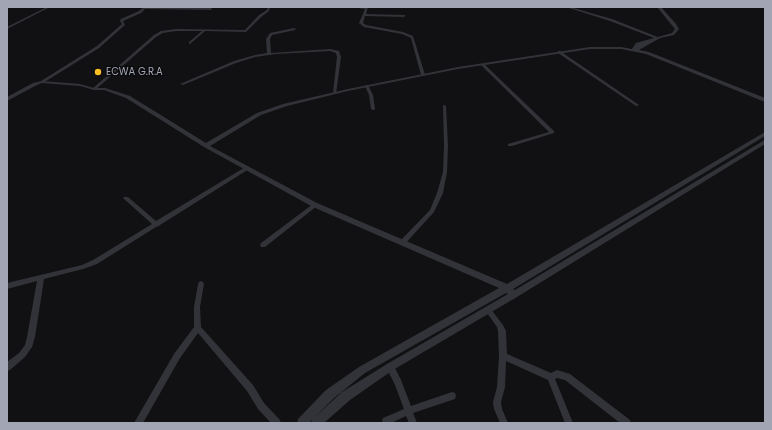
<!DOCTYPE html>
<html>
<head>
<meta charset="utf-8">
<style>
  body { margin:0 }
  #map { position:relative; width:772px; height:430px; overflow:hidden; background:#111113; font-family:Poppins,sans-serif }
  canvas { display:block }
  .frame { position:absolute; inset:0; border:8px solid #a2a6b4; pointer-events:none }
</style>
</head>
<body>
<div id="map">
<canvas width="772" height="430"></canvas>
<div class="frame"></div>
</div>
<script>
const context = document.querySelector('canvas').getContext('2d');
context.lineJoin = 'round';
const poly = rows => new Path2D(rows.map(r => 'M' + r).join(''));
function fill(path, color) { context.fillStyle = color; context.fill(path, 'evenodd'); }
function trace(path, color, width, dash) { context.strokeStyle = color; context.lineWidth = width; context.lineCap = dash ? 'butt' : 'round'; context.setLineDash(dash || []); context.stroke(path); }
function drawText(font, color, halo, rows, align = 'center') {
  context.font = font + ' Poppins,sans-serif'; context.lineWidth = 3; context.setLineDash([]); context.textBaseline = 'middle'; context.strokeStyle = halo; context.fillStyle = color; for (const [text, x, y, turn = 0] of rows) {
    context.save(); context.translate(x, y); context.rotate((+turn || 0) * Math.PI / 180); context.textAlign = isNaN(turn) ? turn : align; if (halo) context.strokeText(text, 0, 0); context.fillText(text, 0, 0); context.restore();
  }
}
fill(poly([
  [47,7,50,7,7,29,7,27,47,7],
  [144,7,211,8,212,9,211,10,145,9,141,13,123,21,125,25,99,48,43,83,41,83,41,81,97,46,122,24,120,21,121,19,139,11,144,7],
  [268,7,270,7,269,11,261,17,246,32,205,31,190,44,189,44,189,42,202,31,176,31,163,33,156,37,95,90,92,89,154,35,161,31,176,29,245,30,259,15,267,10,268,7],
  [350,7,368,7,366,14,405,15,405,16,404,17,365,16,363,23,366,25,403,32,413,36,425,75,424,76,421,75,411,38,402,34,364,27,359,23,365,9,350,7],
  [566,7,570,7,612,19,660,38,657,39,610,21,566,7],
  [294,28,296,29,295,30,272,35,270,39,271,53,330,49,339,51,341,57,336,94,333,93,337,57,336,53,330,51,276,54,255,57,236,63,183,85,180,84,234,61,255,55,267,53,266,39,270,33,294,28],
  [558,51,560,51,639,105,637,106,636,106,558,53,558,51],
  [482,64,484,64,554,131,554,133,512,146,508,146,508,144,549,132,482,66,482,64],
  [366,85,368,85,373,95,375,109,374,110,373,110,371,109,369,95,365,86,366,85],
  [443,105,444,105,446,106,448,146,447,172,443,193,434,212,404,245,400,245,399,243,400,241,430,210,437,193,443,172,444,146,443,105],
  [247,166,249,167,249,169,160,225,159,226,156,227,97,264,83,269,44,279,35,337,32,347,25,357,10,370,7,371,7,362,19,353,25,345,27,337,37,281,7,289,7,283,82,265,93,260,152,224,124,199,123,198,124,197,128,197,156,221,247,166],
  [315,203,318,205,317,206,265,247,261,247,260,245,261,243,313,204,315,203],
  [201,281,203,282,204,284,200,307,201,327,253,385,264,403,280,420,281,423,271,423,258,409,247,391,198,333,180,358,143,423,134,423,174,354,194,327,194,307,198,284,199,282,201,281],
  [488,307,490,308,503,325,506,331,507,354,551,373,557,370,570,374,630,420,631,423,620,423,565,380,557,378,555,379,573,423,565,423,548,380,506,361,505,387,501,402,502,409,508,423,500,423,494,409,493,402,497,387,499,356,498,331,497,327,485,310,486,308,488,307],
  [390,363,393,364,401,380,411,406,452,392,455,393,456,396,455,399,413,413,417,423,409,423,406,416,391,423,383,423,382,421,383,418,404,409,395,385,386,367,387,364,390,363]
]), '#323338');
fill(poly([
  [657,7,661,7,676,24,679,29,674,35,660,38,639,50,649,52,765,98,765,102,646,54,621,49,590,49,458,69,348,91,287,106,261,115,210,146,317,203,507,284,765,132,765,136,513,289,515,290,763,141,765,140,765,144,517,297,393,370,350,400,324,423,311,423,312,420,309,423,297,423,298,419,326,390,359,367,499,288,313,207,204,147,126,98,104,90,94,90,80,86,42,83,37,85,7,101,7,97,33,83,42,81,80,84,94,88,105,88,130,96,206,143,257,113,283,104,348,89,458,67,590,47,621,47,632,49,636,43,672,33,675,29,657,7],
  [506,293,508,294,387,364,342,392,315,417,334,398,365,373,506,293]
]), '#323338');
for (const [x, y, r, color] of [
  [98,72,4,"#f9bf23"]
]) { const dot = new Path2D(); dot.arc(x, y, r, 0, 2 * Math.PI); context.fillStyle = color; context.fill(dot); trace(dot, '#0c0c0e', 1.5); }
drawText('10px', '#a2a6b4', '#0c0c0e', [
  ["ECWA G.R.A",106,72]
], 'left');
</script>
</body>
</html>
